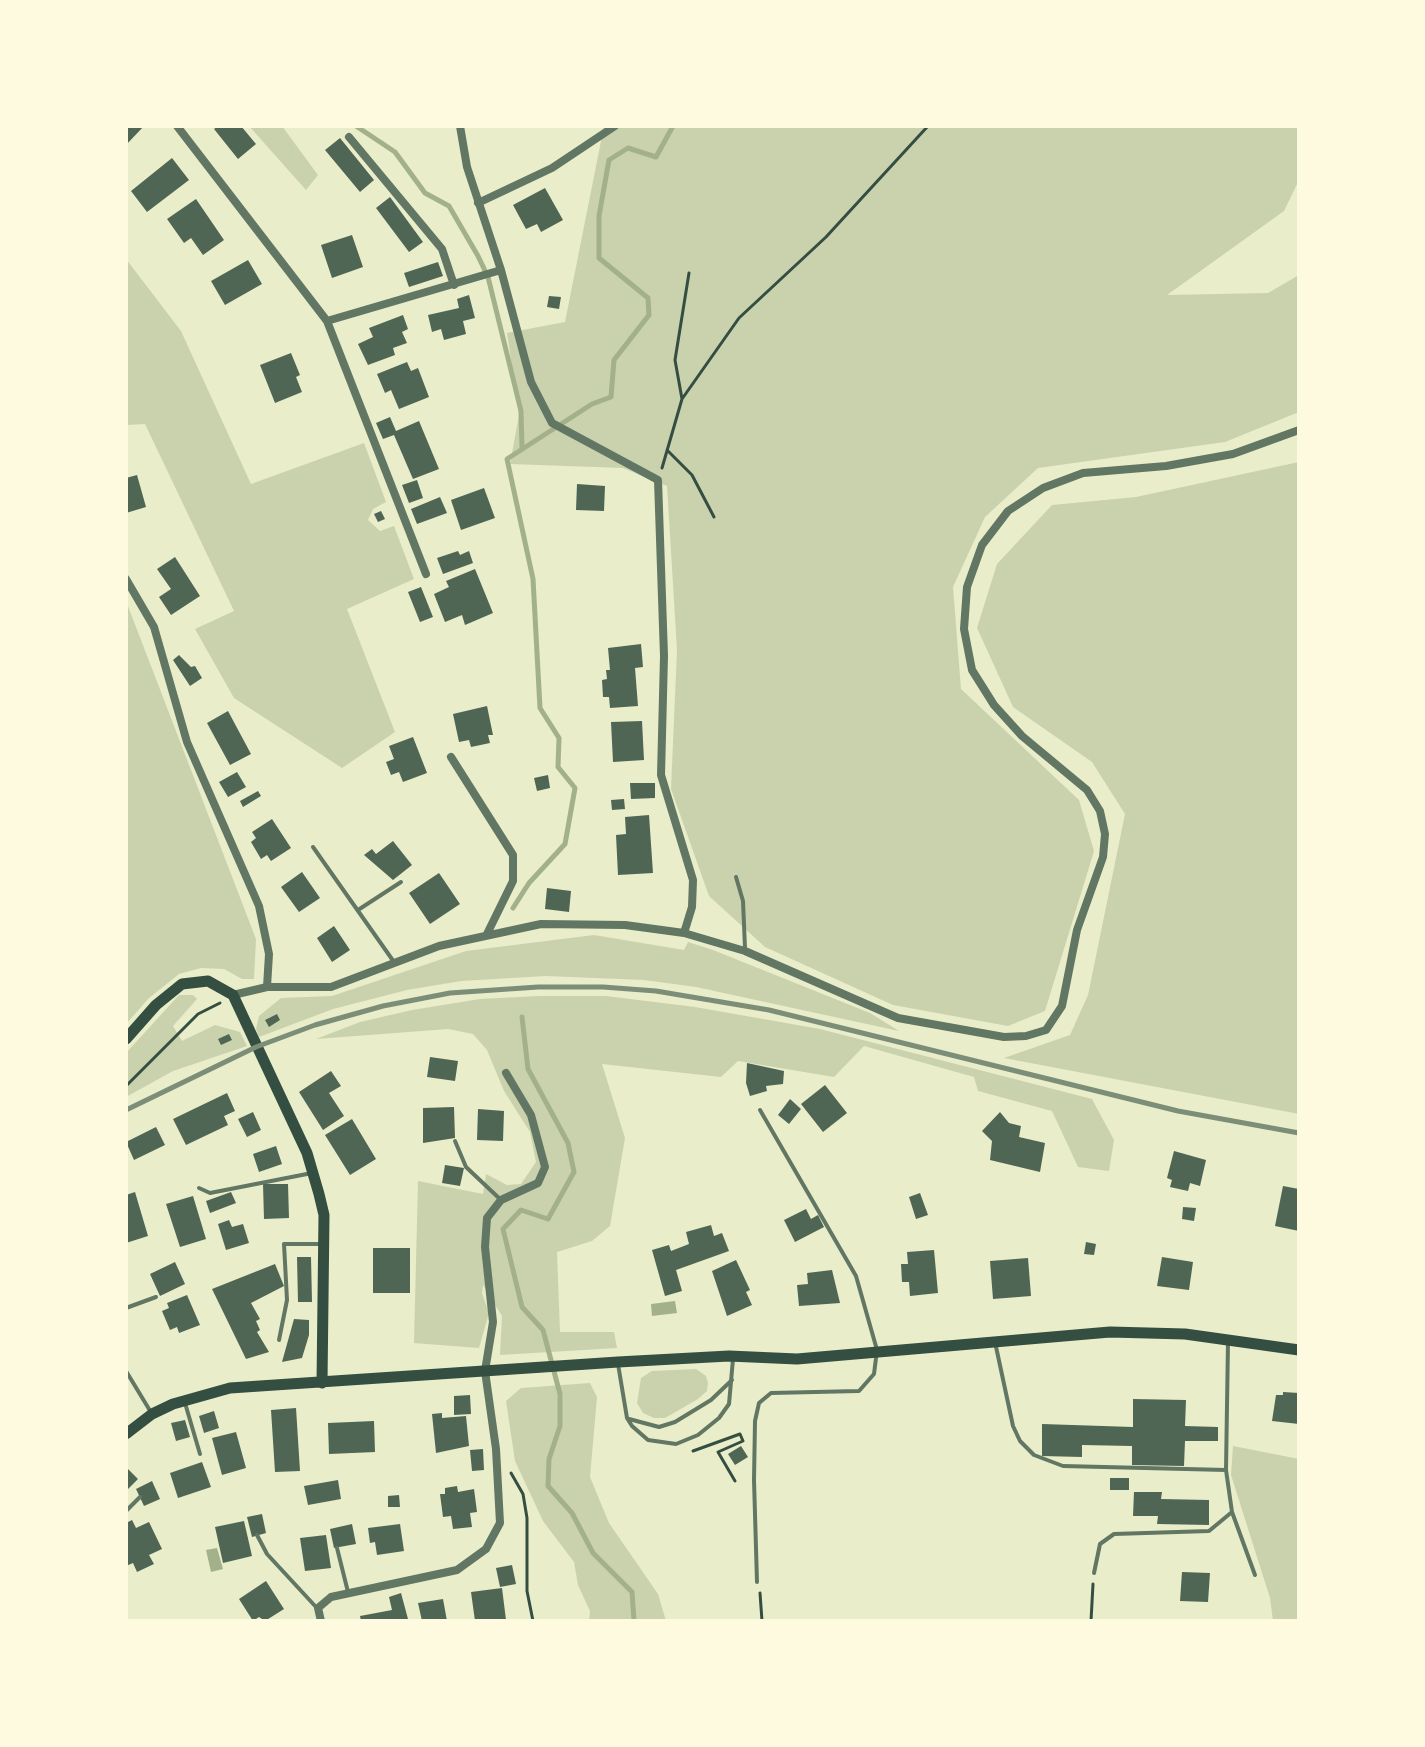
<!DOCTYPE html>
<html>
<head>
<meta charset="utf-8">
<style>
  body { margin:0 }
  #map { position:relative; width:1425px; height:1747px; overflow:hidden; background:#e9edc9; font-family:Quicksand,sans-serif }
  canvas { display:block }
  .frame { position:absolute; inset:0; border:128px solid #fefae0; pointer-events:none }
</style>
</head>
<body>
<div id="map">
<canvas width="1425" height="1747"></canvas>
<div class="frame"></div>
</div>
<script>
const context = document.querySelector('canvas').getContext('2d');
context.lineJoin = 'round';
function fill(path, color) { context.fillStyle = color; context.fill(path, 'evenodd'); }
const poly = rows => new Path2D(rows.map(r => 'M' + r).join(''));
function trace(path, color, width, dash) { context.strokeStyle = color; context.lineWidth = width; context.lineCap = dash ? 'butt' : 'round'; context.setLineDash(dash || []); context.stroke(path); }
fill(poly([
  [249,126,282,126,318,175,306,190],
  [604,126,1299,126,1299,180,1284,211,1167,295,1268,293,1299,275,1299,412,1225,442,1038,468,985,517,953,587,961,689,1079,800,1094,851,1045,1011,1008,1026,893,1005,765,947,709,896,671,789,677,650,667,486,623,468,510,464,519,415,507,333,565,322],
  [126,259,181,331,251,484,364,443,386,502,373,509,368,520,380,531,394,526,414,579,347,609,395,732,342,768,234,698,195,629,234,611,145,424,126,425],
  [1299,462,1299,1114,1004,1058,1070,1035,1088,995,1125,814,1092,762,1013,707,977,628,997,564,1052,505,1136,497],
  [126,601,256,939,254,979,242,979,224,969,201,968,179,974,149,998,126,1024],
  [594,935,684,950,688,942,713,950,870,1013,899,1031,696,987,644,980,546,976,461,981,407,990,333,1009,259,1037,256,1029,259,1016,281,998,332,996,466,951],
  [179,995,193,995,197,999,173,1026,182,1041,215,1025,240,1032,247,1046,173,1071,126,1097,126,1053],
  [539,996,606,996,695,1007,820,1029,1092,1099,1114,1140,1109,1171,1078,1167,1052,1111,978,1091,974,1077,864,1046,834,1077,738,1061,721,1077,602,1064,625,1138,610,1226,592,1241,557,1252,560,1332,614,1332,617,1348,500,1355,502,1316,483,1285,482,1293,489,1313,479,1348,414,1343,418,1181,483,1194,486,1174,507,1185,521,1184,536,1162,530,1132,504,1091,487,1050,473,1034,448,1029,316,1039,360,1022,412,1010,480,999],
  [696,1369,706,1376,708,1383,707,1391,698,1399,665,1418,654,1418,643,1413,637,1403,641,1378,652,1371],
  [590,1383,597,1397,590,1477,609,1523,658,1594,666,1621,589,1621,590,1611,578,1585,574,1562,543,1521,515,1461,506,1401,521,1388],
  [1233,1446,1299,1459,1299,1621,1273,1621,1270,1598,1231,1475]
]), '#cad2ad');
fill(poly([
  [675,1301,677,1313,652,1316,651,1304],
  [217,1548,223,1569,211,1572,206,1550]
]), '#a3b18a');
trace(poly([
  [356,126,395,152,425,193,449,206,478,256,488,277,521,411,522,448],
  [513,908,529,883,565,844,575,788,558,767,559,738,540,708,533,579,507,459,592,404,611,397,614,360,649,315,648,298,599,258,599,216,609,160,628,148,656,157,673,126],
  [522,1017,528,1069,568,1143,574,1172,548,1219,521,1210,503,1229,522,1307,543,1330,560,1394,560,1426,549,1459,548,1486,572,1513,593,1553,632,1592,634,1621]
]), '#a3b18a', 5);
fill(poly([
  [126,126,144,126,126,145],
  [218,126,241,126,256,144,238,159,214,129],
  [340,138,374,180,360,192,325,150],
  [172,158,189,180,147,212,131,191],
  [545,188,563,220,541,232,537,224,526,229,513,205],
  [390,197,423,242,409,252,376,208],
  [196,199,224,240,203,255,191,238,184,243,167,219],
  [352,235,363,267,332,278,321,245],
  [248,260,262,284,225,305,211,281],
  [438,262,443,276,409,287,404,273],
  [469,295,475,318,463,321,466,334,444,340,441,329,432,332,428,315,459,308,457,299],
  [549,296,561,297,559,309,547,307],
  [403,315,408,329,402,332,407,343,393,348,395,355,368,365,358,344,373,337,369,328],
  [291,353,300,375,296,377,302,392,275,403,260,365],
  [407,362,411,371,418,368,429,397,399,409,391,390,385,393,377,374],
  [390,417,396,431,419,421,439,469,413,479,394,435,383,439,376,423],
  [137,475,146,507,126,513,126,478],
  [417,480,423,498,409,503,402,485],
  [577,484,605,486,604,511,576,510],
  [484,488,495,518,461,530,451,500],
  [440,497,447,513,417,524,411,509],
  [381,511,385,519,378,522,374,514],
  [458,551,460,555,469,551,473,563,443,574,437,558],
  [175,557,200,596,171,615,159,597,171,589,157,569],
  [475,569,493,613,465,625,462,615,445,622,434,594,449,587,446,581],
  [421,587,433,617,420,622,408,592],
  [641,644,643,667,635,668,638,706,610,708,609,697,603,697,602,680,607,679,606,670,610,670,608,648],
  [179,655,191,667,195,666,202,678,190,686,173,660],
  [487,706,493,735,488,735,490,743,471,747,469,740,459,742,453,714],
  [228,711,251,754,230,765,207,723],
  [642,721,644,760,613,762,611,722],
  [413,737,427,773,403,782,399,772,391,775,386,762,394,759,389,746],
  [237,772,246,787,228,797,219,782],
  [548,775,550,788,537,791,534,778],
  [630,783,655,783,655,798,631,799],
  [258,791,261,796,243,807,240,801],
  [624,799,625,809,612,810,611,800],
  [649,815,653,873,618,875,616,835,626,834,625,817],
  [272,819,291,848,271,861,267,855,261,859,251,842,256,838,252,832],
  [393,841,412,865,393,880,364,855,372,849,376,854],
  [302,872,320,898,299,912,281,887],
  [439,873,460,904,430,924,409,893],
  [547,888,571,891,569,912,545,909],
  [334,926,350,950,332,962,317,938],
  [277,1014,280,1020,269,1027,265,1020],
  [229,1034,232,1040,221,1045,218,1039],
  [430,1057,458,1061,455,1081,427,1077],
  [747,1063,784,1071,783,1084,766,1086,767,1091,750,1096,746,1083],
  [331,1071,341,1086,329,1093,344,1116,323,1130,299,1092],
  [825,1085,847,1113,823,1132,801,1104],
  [227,1093,235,1111,224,1116,228,1125,186,1145,173,1119],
  [790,1099,801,1109,789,1124,778,1115],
  [454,1107,455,1138,423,1143,423,1108],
  [478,1109,504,1111,503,1141,477,1140],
  [253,1112,261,1130,247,1137,238,1119],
  [1000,1112,1009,1123,1021,1126,1019,1137,1045,1143,1040,1172,990,1160,992,1141,982,1131],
  [352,1119,376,1159,350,1175,325,1135],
  [156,1127,165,1145,134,1160,126,1142],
  [276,1146,282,1164,259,1172,253,1154],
  [1174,1151,1206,1160,1200,1186,1190,1183,1188,1191,1170,1187,1172,1180,1167,1178],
  [445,1165,464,1168,460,1186,442,1183],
  [263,1184,288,1184,289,1218,264,1219],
  [1283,1186,1299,1189,1299,1231,1275,1226],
  [135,1192,148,1236,126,1243,126,1195],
  [231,1192,236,1203,210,1213,206,1201],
  [920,1193,928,1215,916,1219,909,1197],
  [193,1196,206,1239,180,1247,166,1204],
  [1183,1207,1196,1208,1194,1221,1182,1219],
  [806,1209,811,1219,818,1215,824,1227,795,1242,784,1220],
  [229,1220,232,1227,243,1224,249,1243,226,1250,218,1224],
  [711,1225,714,1236,722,1233,729,1251,676,1270,682,1291,665,1296,652,1250,669,1245,671,1251,689,1244,686,1232],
  [1086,1242,1096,1244,1094,1255,1084,1254],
  [373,1248,410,1248,410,1293,373,1293],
  [934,1250,938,1293,910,1296,909,1282,902,1282,901,1264,908,1264,907,1252],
  [297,1257,311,1257,312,1302,298,1302],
  [1162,1257,1193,1262,1189,1290,1157,1286],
  [1028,1258,1031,1296,993,1299,990,1261],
  [736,1260,750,1290,746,1292,752,1305,727,1316,712,1271],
  [175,1262,185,1284,160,1296,150,1274],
  [275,1264,284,1286,251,1303,260,1319,256,1321,260,1330,257,1332,269,1352,246,1359,212,1289],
  [832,1270,840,1303,799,1306,797,1285,808,1284,807,1273],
  [187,1295,200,1325,179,1333,177,1327,170,1330,162,1311,169,1308,167,1303],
  [294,1319,309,1320,309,1335,302,1358,282,1362],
  [1283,1392,1299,1393,1299,1424,1272,1421,1276,1395,1283,1395],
  [470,1395,471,1414,454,1415,454,1396],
  [1133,1399,1186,1400,1185,1426,1218,1427,1218,1441,1185,1441,1184,1466,1132,1465,1132,1446,1082,1445,1082,1457,1042,1456,1042,1424,1133,1427],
  [296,1408,300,1471,275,1472,271,1410],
  [214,1411,219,1428,204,1433,199,1416],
  [442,1413,442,1418,466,1416,469,1446,436,1453,432,1414],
  [185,1420,190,1437,176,1441,171,1423],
  [374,1421,375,1452,329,1454,328,1423],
  [236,1432,246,1468,222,1475,212,1438],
  [741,1446,748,1457,735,1465,728,1454],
  [483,1449,484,1470,472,1471,470,1450],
  [202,1462,211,1487,178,1498,170,1473],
  [126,1467,138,1479,126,1491],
  [1110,1478,1129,1478,1129,1490,1110,1490],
  [338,1480,341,1499,308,1505,304,1486],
  [152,1481,160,1499,144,1506,136,1489],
  [457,1486,458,1492,474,1489,477,1512,470,1513,472,1527,453,1529,451,1516,443,1517,440,1494,445,1494,445,1488],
  [1134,1492,1162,1492,1161,1499,1209,1500,1209,1525,1157,1524,1158,1516,1133,1516],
  [399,1495,400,1507,388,1507,388,1496],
  [262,1514,266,1533,252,1537,247,1517],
  [132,1520,136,1528,149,1522,162,1549,149,1555,154,1564,137,1572,133,1563,126,1566,126,1523],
  [244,1521,252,1556,223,1563,215,1527],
  [352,1524,356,1544,334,1548,330,1529],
  [400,1524,404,1551,377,1555,375,1542,370,1543,368,1528],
  [326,1535,331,1568,305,1571,300,1538],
  [512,1565,516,1584,500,1587,496,1568],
  [1182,1572,1210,1573,1208,1602,1180,1601],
  [266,1581,284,1609,265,1621,259,1617,253,1621,239,1599],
  [502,1588,506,1620,475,1621,471,1592],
  [401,1593,408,1619,361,1621,360,1616,392,1610,389,1597],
  [443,1599,447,1621,422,1621,418,1603]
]), '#4f6655');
trace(poly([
  [682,399,675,360,689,273],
  [667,450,692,475,714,517],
  [662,468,682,399,739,318,826,237,928,126],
  [126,1086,198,1014,220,1003],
  [693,1451,740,1434,743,1441,718,1452,735,1481],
  [511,1473,523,1494,527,1518,527,1591,533,1621],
  [760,1593,762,1621],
  [1091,1621,1093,1584]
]), '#344e41', 3);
trace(poly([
  [313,847,394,962],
  [736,877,743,901,745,948],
  [358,910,401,882],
  [455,1141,466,1167,501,1200],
  [199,1188,210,1193,312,1173],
  [126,1308,156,1297],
  [279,1340,287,1300,284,1244,322,1244],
  [995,1342,1013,1426,1020,1441,1034,1455,1063,1466,1226,1470],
  [1228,1342,1226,1470,1232,1512,1255,1575],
  [618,1364,627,1418,632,1426,648,1440,676,1444,698,1435,719,1418,729,1404,733,1359],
  [126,1371,152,1414],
  [185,1403,200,1454],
  [629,1419,659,1427,675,1422,711,1400,732,1380],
  [126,1511,140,1497],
  [257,1535,267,1554,316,1607],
  [337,1548,348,1592],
  [1094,1573,1100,1544,1114,1534,1209,1531,1232,1512],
  [757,1582,754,1480,755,1421,759,1403,771,1393,859,1391,874,1374,877,1350,856,1276,760,1110]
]), '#617663', 4);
trace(poly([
  [177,126,327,321,426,574],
  [460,126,467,167,501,270,531,382,552,423,658,480,664,656,661,775,693,880,692,907,684,933],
  [349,137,442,249,454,285],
  [478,203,552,168,615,126],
  [327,321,501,270],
  [126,579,154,627,187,742,259,906,269,954,267,987],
  [451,757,513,855,513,881,487,934],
  [233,995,267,987,331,987,439,946,541,924,625,925,684,933,745,951,898,1018,1004,1037,1026,1036,1046,1030,1062,1006,1077,930,1103,857,1105,834,1100,811,1087,790,1022,736,994,705,972,670,964,629,967,587,982,545,1008,511,1043,488,1083,473,1166,466,1233,454,1299,430],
  [321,1621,318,1608,331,1597,457,1570,486,1549,500,1523,496,1449,485,1371,493,1322,485,1247,487,1218,501,1200,538,1183,545,1167,531,1115,506,1073]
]), '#617663', 8);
trace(poly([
  [126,1039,156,1005,182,984,208,981,233,995,307,1153,319,1194,324,1215,322,1383],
  [126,1434,152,1414,173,1404,230,1388,618,1362,729,1356,797,1359,1110,1332,1185,1334,1299,1350]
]), '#344e41', 11);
trace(poly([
  [126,1110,256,1047,315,1025,383,1006,450,993,538,987,603,987,656,991,769,1010,1178,1111,1299,1133]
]), '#7c8e77', 5);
</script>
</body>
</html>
